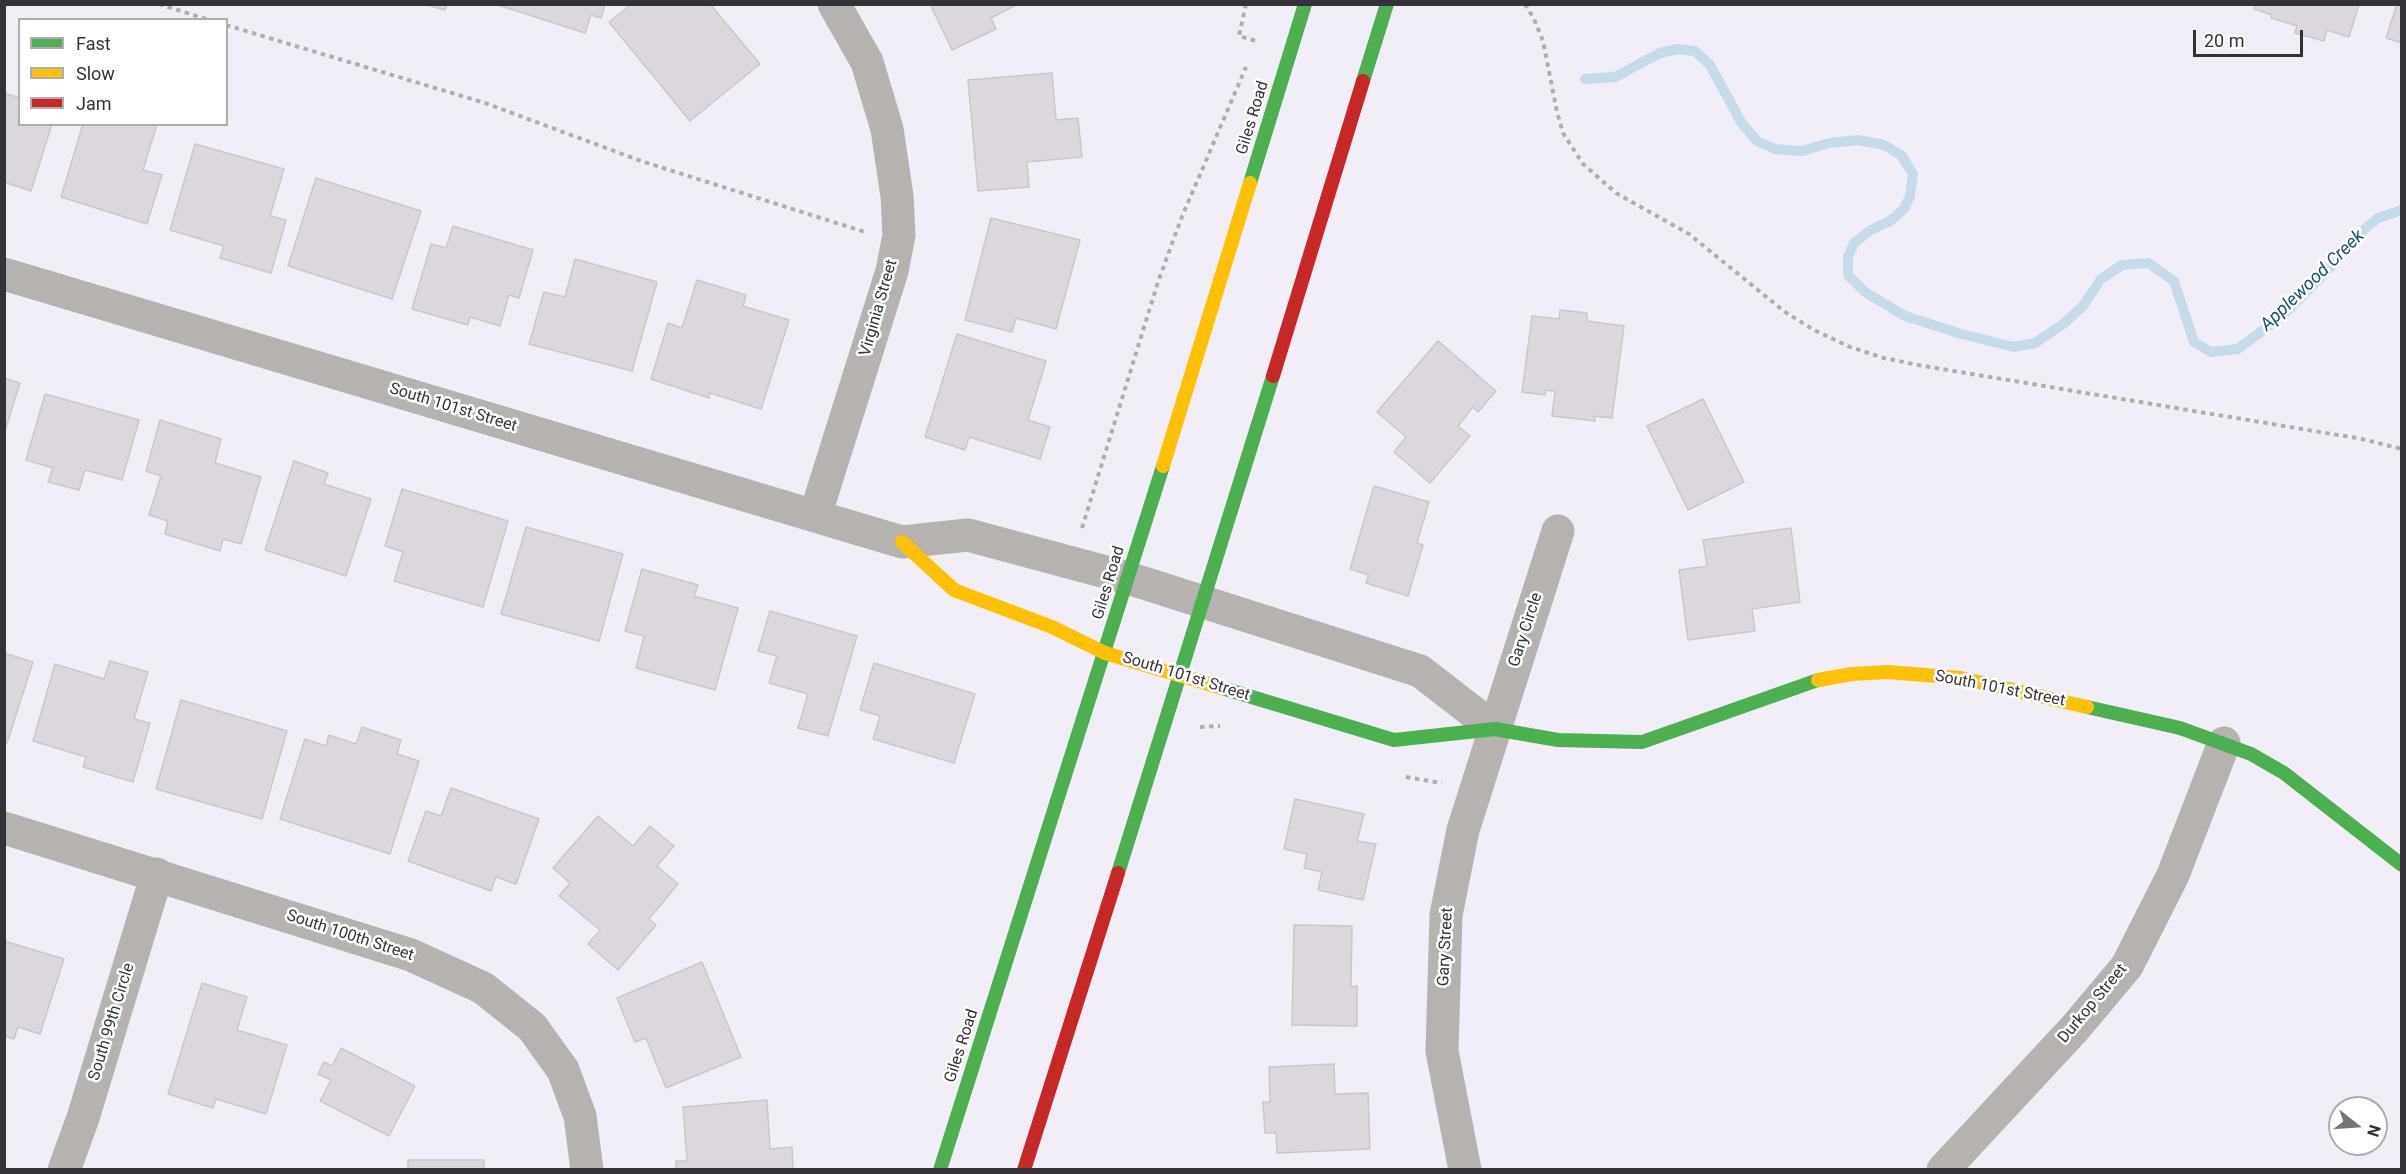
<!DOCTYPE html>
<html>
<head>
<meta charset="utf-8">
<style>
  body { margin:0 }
  #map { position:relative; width:2406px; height:1174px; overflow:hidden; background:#f2eef7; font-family:Roboto,sans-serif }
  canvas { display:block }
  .frame { position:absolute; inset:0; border:6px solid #343138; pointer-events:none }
  .legend { position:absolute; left:18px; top:18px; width:210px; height:108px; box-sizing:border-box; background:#fff; border:2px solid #aeadaf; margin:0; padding:8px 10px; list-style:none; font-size:18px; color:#343138 }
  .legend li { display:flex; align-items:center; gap:12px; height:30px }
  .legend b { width:30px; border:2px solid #aeadaf }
  .north { position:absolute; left:2328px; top:1096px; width:60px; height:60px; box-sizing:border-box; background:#fff; border:2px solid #aeadaf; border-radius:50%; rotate:107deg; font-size:16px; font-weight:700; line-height:24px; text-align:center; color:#343138 }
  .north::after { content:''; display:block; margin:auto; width:21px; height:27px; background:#76737b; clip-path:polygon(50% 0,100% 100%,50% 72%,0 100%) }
  .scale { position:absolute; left:2193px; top:30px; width:110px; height:27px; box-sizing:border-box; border:3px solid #343138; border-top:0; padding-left:8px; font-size:18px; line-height:21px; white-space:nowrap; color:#343138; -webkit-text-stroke:4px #fff; paint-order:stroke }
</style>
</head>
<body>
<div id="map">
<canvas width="2406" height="1174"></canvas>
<div class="frame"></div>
<ul class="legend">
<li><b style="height:8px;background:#4caf50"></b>Fast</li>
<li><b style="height:8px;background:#ffc107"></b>Slow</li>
<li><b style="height:8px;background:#c62828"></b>Jam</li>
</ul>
<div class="north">N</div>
<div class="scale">20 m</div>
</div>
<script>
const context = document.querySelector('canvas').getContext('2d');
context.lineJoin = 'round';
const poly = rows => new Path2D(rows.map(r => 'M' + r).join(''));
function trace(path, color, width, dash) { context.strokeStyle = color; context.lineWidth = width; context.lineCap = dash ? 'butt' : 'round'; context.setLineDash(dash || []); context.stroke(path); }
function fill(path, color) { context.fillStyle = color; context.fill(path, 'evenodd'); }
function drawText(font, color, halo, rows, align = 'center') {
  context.font = font + ' Roboto,sans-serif'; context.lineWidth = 5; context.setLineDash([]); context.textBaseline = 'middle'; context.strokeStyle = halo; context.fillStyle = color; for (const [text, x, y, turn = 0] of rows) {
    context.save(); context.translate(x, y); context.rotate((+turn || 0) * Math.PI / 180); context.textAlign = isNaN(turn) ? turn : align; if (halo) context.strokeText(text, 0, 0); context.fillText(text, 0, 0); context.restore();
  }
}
trace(poly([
  [1585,79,1615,77,1660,53,1678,49,1695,51,1710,65,1741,122,1757,141,1775,149,1802,151,1830,143,1858,140,1884,145,1901,155,1913,174,1910,196,1904,209,1890,221,1871,230,1854,243,1848,257,1848,275,1865,292,1905,316,1958,333,2014,347,2035,343,2062,325,2083,306,2101,279,2122,265,2148,263,2174,281,2194,342,2211,352,2238,349,2283,315,2325,273,2355,237,2378,218,2402,210]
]), '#c5dbe8', 10);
const building = poly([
  [424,4,447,4,445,10,424,4],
  [495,4,605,4,601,18,591,15,585,33,495,4],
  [631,4,710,4,760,64,690,121,609,22,631,4],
  [930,4,1018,4,991,18,996,29,952,50,930,4],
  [2255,4,2359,4,2349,37,2327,30,2324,41,2295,33,2297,26,2271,18,2272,15,2254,9,2255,4],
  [2397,4,2402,4,2402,43,2386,38,2397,4],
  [1052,73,1056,120,1078,118,1082,157,1027,162,1029,187,978,191,968,80,1052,73],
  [4,93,20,98,20,124,52,124,31,191,4,182,4,93],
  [83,124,157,124,143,170,162,175,147,224,61,197,83,124],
  [195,144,284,169,270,216,286,220,271,273,220,258,224,246,170,230,195,144],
  [316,178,421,211,392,299,288,266,316,178],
  [991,218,1080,240,1056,329,1016,318,1012,332,965,320,991,218],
  [453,226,533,250,519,298,509,295,500,326,470,317,468,325,412,309,431,244,446,248,453,226],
  [575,259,657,282,632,371,529,344,544,292,565,297,575,259],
  [697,280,746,295,743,306,789,320,761,409,710,393,709,398,651,379,668,323,682,328,697,280],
  [1560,310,1587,313,1587,321,1624,326,1612,418,1594,416,1595,421,1552,416,1555,391,1546,390,1545,395,1522,392,1532,316,1559,319,1560,310],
  [957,334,1046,361,1028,420,1050,427,1040,459,969,437,965,450,925,437,957,334],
  [1438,341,1496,391,1478,412,1473,407,1458,426,1470,436,1430,483,1394,452,1406,437,1377,412,1438,341],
  [4,378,20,383,4,434,4,378],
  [45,394,139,420,122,480,85,470,79,490,48,482,53,468,26,460,45,394],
  [1703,399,1744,482,1688,510,1647,426,1703,399],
  [160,420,221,439,215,463,261,477,241,544,223,539,220,551,165,534,168,521,149,515,161,476,146,471,160,420],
  [294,461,328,473,324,484,371,499,346,576,265,550,294,461],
  [1374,486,1429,502,1417,543,1423,545,1408,596,1366,583,1369,575,1350,569,1374,486],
  [402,489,508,521,483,607,394,581,403,552,385,546,402,489],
  [526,527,623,554,599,641,501,614,526,527],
  [1791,528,1800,602,1752,609,1755,631,1688,640,1679,570,1707,566,1703,540,1791,528],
  [642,569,698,585,694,596,738,608,715,690,636,668,644,636,625,631,642,569],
  [770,611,857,636,828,736,798,728,808,694,769,683,777,656,758,651,770,611],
  [4,653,33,662,7,743,4,742,4,653],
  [110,661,148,672,134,719,150,723,133,782,83,767,86,757,33,741,55,664,104,679,110,661],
  [874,663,975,694,954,763,873,739,880,716,860,710,874,663],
  [181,700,287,731,262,819,156,789,181,700],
  [362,727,401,740,397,754,419,761,390,854,280,819,305,739,326,746,329,735,356,744,362,727],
  [451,788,539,819,516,884,496,877,491,891,408,861,426,811,441,816,451,788],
  [1295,799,1364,814,1357,841,1376,844,1363,900,1318,890,1322,872,1304,868,1307,854,1284,849,1295,799],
  [598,816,633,846,650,826,674,846,657,866,678,884,649,919,656,925,618,970,588,944,600,930,559,896,570,883,553,868,598,816],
  [1294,925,1352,926,1351,987,1357,986,1357,1026,1292,1025,1294,925],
  [4,941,64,959,40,1034,18,1027,14,1039,4,1036,4,941],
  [702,962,741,1057,666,1088,646,1038,635,1042,617,998,702,962],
  [202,983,247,997,237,1030,287,1045,266,1114,216,1099,213,1108,168,1094,202,983],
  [341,1048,415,1086,389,1136,320,1101,331,1080,318,1074,324,1062,332,1066,341,1048],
  [1334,1064,1335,1094,1368,1093,1370,1149,1277,1153,1276,1133,1265,1133,1263,1102,1270,1102,1269,1067,1334,1064],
  [767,1100,770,1149,792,1147,793,1170,676,1170,676,1161,687,1161,683,1107,767,1100],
  [408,1160,484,1160,484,1170,408,1170,408,1160]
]);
fill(building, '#dcd7dc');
trace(building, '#ccc6cb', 1.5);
trace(poly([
  [159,4,209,20],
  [1246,4,1239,36,1256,41],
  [1525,4,1534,19,1543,41,1557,112,1563,133,1583,164,1616,193,1689,234,1785,312,1814,330,1850,347,1884,358,1918,365,2362,439,2402,449],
  [226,25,485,103,641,161,865,232],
  [1082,528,1158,282,1181,219,1246,67],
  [1200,727,1220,726],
  [1406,777,1442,783]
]), '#b1adaf', 4, [4.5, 4.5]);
trace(poly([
  [4,274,902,542,968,535,1128,578,1420,671,1495,729],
  [815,516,892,271,899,235,897,196,887,129,867,62,834,4],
  [4,828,411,955,483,988,532,1027,563,1070,580,1116,587,1170],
  [64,1170,83,1118,157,874],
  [1465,1170,1442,1051,1446,915,1463,830,1558,531],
  [1943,1170,2075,1028,2127,966,2173,875,2224,743]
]), '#b6b2b0', 33);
trace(poly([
  [1363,81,1387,4],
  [1250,183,1305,4],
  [1222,688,1394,740,1495,729,1558,740,1642,742,1818,680],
  [2087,707,2180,728,2251,754,2284,773,2402,865],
  [1118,873,1273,376],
  [940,1170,1163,466]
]), '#4caf50', 14);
trace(poly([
  [1163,466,1250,183],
  [902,542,954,590,1052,627,1105,653,1222,688],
  [1818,680,1852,674,1888,672,1961,678,2087,707]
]), '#ffc107', 14);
trace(poly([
  [1273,376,1363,81],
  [1024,1170,1118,873]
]), '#c62828', 14);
drawText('16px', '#343138', '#fff', [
  ["Giles Road",1253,118,-73],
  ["Virginia Street",879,308,-74],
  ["South 101st Street",453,408,17],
  ["Giles Road",1109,583,-73],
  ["Gary Circle",1526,630,-72],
  ["South 101st Street",1186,677,17],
  ["South 101st Street",2000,689,11],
  ["South 100th Street",350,936,18],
  ["Gary Street",1446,947,-87],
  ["Durkop Street",2093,1004,-50],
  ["South 99th Circle",112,1022,-73],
  ["Giles Road",962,1046,-72]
]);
drawText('italic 18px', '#165269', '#fff', [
  ["Applewood Creek",2313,281,-44]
]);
</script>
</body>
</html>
